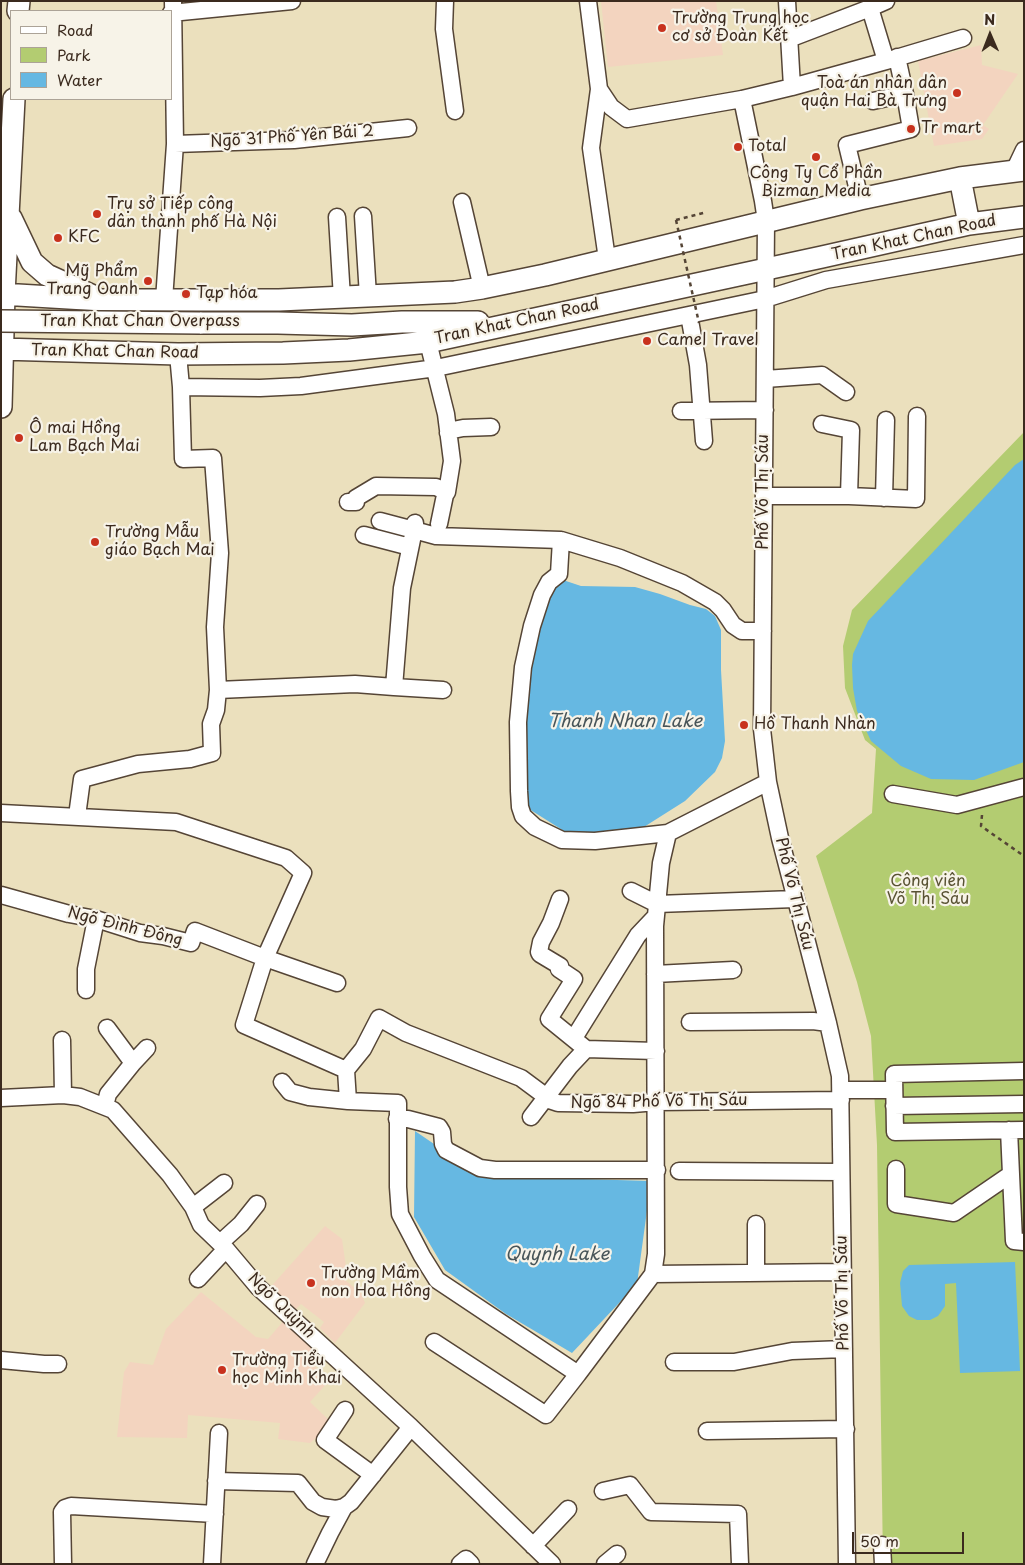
<!DOCTYPE html>
<html>
<head>
<meta charset="utf-8">
<style>
  body { margin:0 }
  #map { position:relative; width:1025px; height:1565px; overflow:hidden; background:#ebe0bd; font-family:"Playpen Sans",sans-serif }
  canvas { display:block }
  .frame { position:absolute; inset:0; border:2px solid #3b2a1e; pointer-events:none }
  .legend { position:absolute; left:10px; top:10px; width:162px; height:90px; box-sizing:border-box; background:#f7f3e8; border:1px solid #aca397; margin:0; padding:6px 9px; list-style:none; font-size:15px; color:#3b2a1e }
  .legend li { display:flex; align-items:center; gap:10px; height:25px }
  .legend b { width:25px; border:1px solid #aca397 }
  .north { position:absolute; left:965px; top:10px; width:50px; height:50px; -webkit-text-stroke:4px #f7f3e8; paint-order:stroke; rotate:359deg; font-size:14px; font-weight:700; line-height:20px; text-align:center; color:#3b2a1e }
  .north::after { content:''; display:block; margin:auto; width:18px; height:22px; background:#3b2a1e; clip-path:polygon(50% 0,100% 100%,50% 72%,0 100%) }
  .scale { position:absolute; left:852px; top:1532px; width:112px; height:22px; box-sizing:border-box; border:2px solid #3b2a1e; border-top:0; padding-left:6px; font-size:15px; line-height:18px; white-space:nowrap; color:#3b2a1e; -webkit-text-stroke:4px #f7f3e8; paint-order:stroke }
</style>
</head>
<body>
<div id="map">
<canvas width="1025" height="1565"></canvas>
<div class="frame"></div>
<ul class="legend">
<li><b style="height:6px;background:#fff"></b>Road</li>
<li><b style="height:14px;background:#b3cc71"></b>Park</li>
<li><b style="height:14px;background:#66b8e2"></b>Water</li>
</ul>
<div class="north">N</div>
<div class="scale">50 m</div>
</div>
<script>
const context = document.querySelector('canvas').getContext('2d');
context.lineJoin = 'round';
function fill(path, color) { context.fillStyle = color; context.fill(path, 'evenodd'); }
const poly = rows => new Path2D(rows.map(r => 'M' + r).join(''));
function trace(path, color, width, dash) { context.strokeStyle = color; context.lineWidth = width; context.lineCap = dash ? 'butt' : 'round'; context.setLineDash(dash || []); context.stroke(path); }
function drawText(font, color, halo, rows, align = 'center') {
  context.font = font + ' "Playpen Sans",sans-serif'; context.lineWidth = 4.5; context.setLineDash([]); context.textBaseline = 'middle'; context.strokeStyle = halo; context.fillStyle = color; for (const [text, x, y, turn = 0] of rows) {
    context.save(); context.translate(x, y); context.rotate((+turn || 0) * Math.PI / 180); context.textAlign = isNaN(turn) ? turn : align; if (halo) context.strokeText(text, 0, 0); context.fillText(text, 0, 0); context.restore();
  }
}
fill(poly([
  [601,1,716,1,723,55,608,67],
  [981,45,982,65,1018,74,983,125,989,129,982,139,934,146,918,61],
  [325,1226,342,1239,346,1267,340,1276,361,1293,365,1303,335,1343,320,1328,324,1322,301,1304,294,1311,267,1291],
  [201,1292,256,1337,268,1339,286,1318,327,1355,315,1367,329,1381,310,1402,333,1424,310,1443,278,1439,280,1423,188,1415,187,1438,117,1437,124,1372,130,1362,153,1365,166,1329]
]), '#f3d4bf');
fill(poly([
  [1024,432,1024,1564,883,1564,877,1145,871,1036,857,982,816,856,872,813,876,749,865,740,845,688,843,646,852,610]
]), '#b3cc71');
fill(poly([
  [1024,459,1024,762,974,780,931,779,901,766,871,741,857,711,853,688,852,665,853,654,868,621,1015,465],
  [563,580,581,586,635,587,660,594,690,605,706,609,715,616,721,630,721,670,725,741,722,758,715,772,685,801,636,832,605,837,564,831,529,809,527,797,527,688,535,647,551,593,555,583],
  [415,1131,481,1176,651,1181,637,1284,572,1353,506,1314,445,1270,414,1217],
  [1015,1262,1020,1371,960,1373,956,1283,945,1284,945,1306,938,1316,930,1320,917,1320,909,1316,902,1306,900,1283,903,1271,909,1265]
]), '#66b8e2');
const minor = poly([
  [445,1,444,29,455,111],
  [588,1,599,89,591,148,607,259],
  [870,8,886,1],
  [171,13,292,1],
  [789,39,870,8,886,61,963,38],
  [897,57,905,94],
  [792,87,886,61],
  [599,89,611,107,627,119,742,99,763,201,766,221,762,729,768,782,780,838,828,1023,840,1076,847,1564],
  [742,99,792,87,787,1],
  [175,144,294,140,408,128],
  [1014,171,1024,150],
  [860,199,847,145,911,129,905,94,873,101],
  [462,202,482,288],
  [363,216,368,296],
  [337,217,342,298],
  [164,300,175,144,173,1],
  [689,315,698,365,704,441],
  [428,342,446,414,452,461,447,492,445,495,439,524],
  [765,379,822,375,846,392],
  [181,387,260,388,301,386,436,368,765,299,826,280,1024,245],
  [681,411,765,410],
  [822,424,851,430,849,496],
  [448,433,453,430,463,428,491,427],
  [764,496,849,496,916,499,917,416],
  [884,498,886,420],
  [348,502,356,502,356,498,376,486,436,487,447,492],
  [380,521,414,530,415,523],
  [364,535,410,547],
  [561,540,559,574,549,582,542,595,532,626,523,667,518,722,519,791,520,807,523,816,535,827,562,840,595,841,668,833],
  [394,687,443,690],
  [218,690,355,684,394,687,402,588,414,530,436,536,561,540,620,558,682,583,715,602,723,610,733,625,742,631,763,631],
  [893,794,957,805,1024,787],
  [1,813,176,822,286,858,303,873,265,958,244,1025,346,1070,348,1101],
  [77,816,82,779,138,764,190,759,212,753,211,724,216,710,218,690,215,627,220,553,213,458,183,459,181,387,178,354],
  [631,891,657,904,795,899],
  [1,895,69,914,96,919,140,933,163,936,191,943,195,931,265,958,337,983],
  [560,899,551,923,541,942,539,952,540,954,560,966,559,969,574,979,549,1019,586,1049,656,1051],
  [655,974,733,970],
  [86,990,86,969,96,919],
  [690,1022,813,1021,828,1023],
  [107,1028,133,1063,147,1048],
  [574,1038,638,935,656,916],
  [62,1040,63,1095],
  [346,1070,363,1049,379,1018,406,1033,521,1078,552,1101,558,1103,633,1104,657,1102,841,1100],
  [1024,1071,894,1074,895,1132,1024,1130],
  [282,1082,290,1092,309,1097,348,1101,398,1103,398,1187,400,1214,422,1256,437,1280,578,1374,653,1274,656,1254,655,926,661,863,668,833,768,782],
  [841,1090,894,1090],
  [1,1098,63,1095,80,1097,113,1110,170,1175,193,1207,201,1225,226,1249,258,1287,411,1427,552,1564],
  [105,1106,108,1094,133,1063],
  [894,1106,1024,1104],
  [531,1117,570,1066,586,1049],
  [397,1119,408,1119,439,1127,442,1132,443,1144,446,1150,480,1168,495,1170,657,1170],
  [1009,1130,1014,1241,1024,1242],
  [896,1169,896,1204,954,1213,1011,1174],
  [679,1171,841,1172],
  [193,1207,224,1183],
  [756,1224,756,1273],
  [220,1243,241,1224,257,1204],
  [653,1274,843,1272],
  [198,1279,226,1249],
  [434,1342,546,1415,578,1374],
  [1,1360,44,1364,58,1364],
  [674,1362,734,1362,792,1351,844,1349],
  [345,1410,325,1440,373,1475],
  [707,1431,846,1429],
  [216,1481,298,1483,313,1502,322,1507,336,1509,344,1507,351,1502,411,1427],
  [603,1491,630,1485,651,1512,738,1514,740,1564],
  [882,1545,883,1564],
  [533,1546,568,1509],
  [63,1564,62,1512,65,1508,71,1506,215,1514],
  [212,1564,219,1433],
  [315,1564,330,1533,344,1507],
  [460,1564,466,1559,471,1564],
  [605,1564,617,1554]
]);
const major = poly([
  [18,11,19,1],
  [960,178,969,224],
  [11,218,32,262,47,275,93,296],
  [1,294,102,300,279,300,455,292,482,288,545,275,860,199,960,178,1024,170],
  [200,323,278,323,352,325,402,322,478,322],
  [1,349,178,354,283,353,349,350,428,342,822,257,969,224,1024,217],
  [1,407,4,294,14,99]
]);
trace(minor, '#554536', 19);
trace(major, '#554536', 24);
trace(poly([
  [676,220,707,212],
  [982,815,981,826,1024,856]
]), '#554536', 2.5, [4, 4]);
trace(minor, '#fff', 16);
trace(major, '#fff', 21);
const majorBridge = poly([
  [1,321,200,323]
]);
trace(majorBridge, '#554536', 24, []);
trace(poly([
  [676,220,699,323]
]), '#554536', 2.5, [4, 4]);
trace(majorBridge, '#fff', 21);
for (const [x, y, r, color] of [
  [662,28,5,"#c8321e"],
  [957,93,5,"#c8321e"],
  [911,129,5,"#c8321e"],
  [738,147,5,"#c8321e"],
  [816,157,5,"#c8321e"],
  [97,214,5,"#c8321e"],
  [58,238,5,"#c8321e"],
  [148,281,5,"#c8321e"],
  [186,294,5,"#c8321e"],
  [647,341,5,"#c8321e"],
  [19,438,5,"#c8321e"],
  [95,542,5,"#c8321e"],
  [744,725,5,"#c8321e"],
  [311,1283,5,"#c8321e"],
  [222,1370,5,"#c8321e"]
]) { const dot = new Path2D(); dot.arc(x, y, r, 0, 2 * Math.PI); context.fillStyle = color; context.fill(dot); trace(dot, '#f7f3e8', 2); }
drawText('16px', '#3b2a1e', '#f7f3e8', [
  ["Trường Trung học",672,19],
  ["cơ sở Đoàn Kết",672,37],
  ["Toà án nhân dân",947,84,"right"],
  ["quận Hai Bà Trưng",947,102,"right"],
  ["Tr mart",921,129],
  ["Total",748,147],
  ["Công Ty Cổ Phần",816,174,"center"],
  ["Bizman Media",816,192,"center"],
  ["Trụ sở Tiếp công",107,205],
  ["dân thành phố Hà Nội",107,223],
  ["KFC",68,238],
  ["Mỹ Phẩm",138,272,"right"],
  ["Trang Oanh",138,290,"right"],
  ["Tạp hóa",196,294],
  ["Camel Travel",657,341],
  ["Ô mai Hồng",29,429],
  ["Lam Bạch Mai",29,447],
  ["Trường Mẫu",105,533],
  ["giáo Bạch Mai",105,551],
  ["Hồ Thanh Nhàn",754,725],
  ["Trường Mầm",321,1274],
  ["non Hoa Hồng",321,1292],
  ["Trường Tiểu",232,1361],
  ["học Minh Khai",232,1379]
], 'left');
drawText('16px', '#3b2a1e', '#f7f3e8', [
  ["Ngõ 31 Phố Yên Bái 2",292,137,-4],
  ["Tran Khat Chan Road",914,238,-12],
  ["Tran Khat Chan Overpass",140,322],
  ["Tran Khat Chan Road",517,322,-12],
  ["Tran Khat Chan Road",115,352,1],
  ["Phố Võ Thị Sáu",764,492,-90],
  ["Phố Võ Thị Sáu",794,894,76],
  ["Ngõ Đình Đông",125,927,14],
  ["Ngõ 84 Phố Võ Thị Sáu",659,1102,-1],
  ["Phố Võ Thị Sáu",843,1293,-91],
  ["Ngõ Quỳnh",281,1306,44]
]);
drawText('16px', '#595233', '#f7f3e8', [
  ["Công viên",928,882],
  ["Võ Thị Sáu",928,900]
]);
drawText('italic 18px', '#485559', '#f7f3e8', [
  ["Thanh Nhan Lake",625,722],
  ["Quynh Lake",557,1255]
]);
</script>
</body>
</html>
